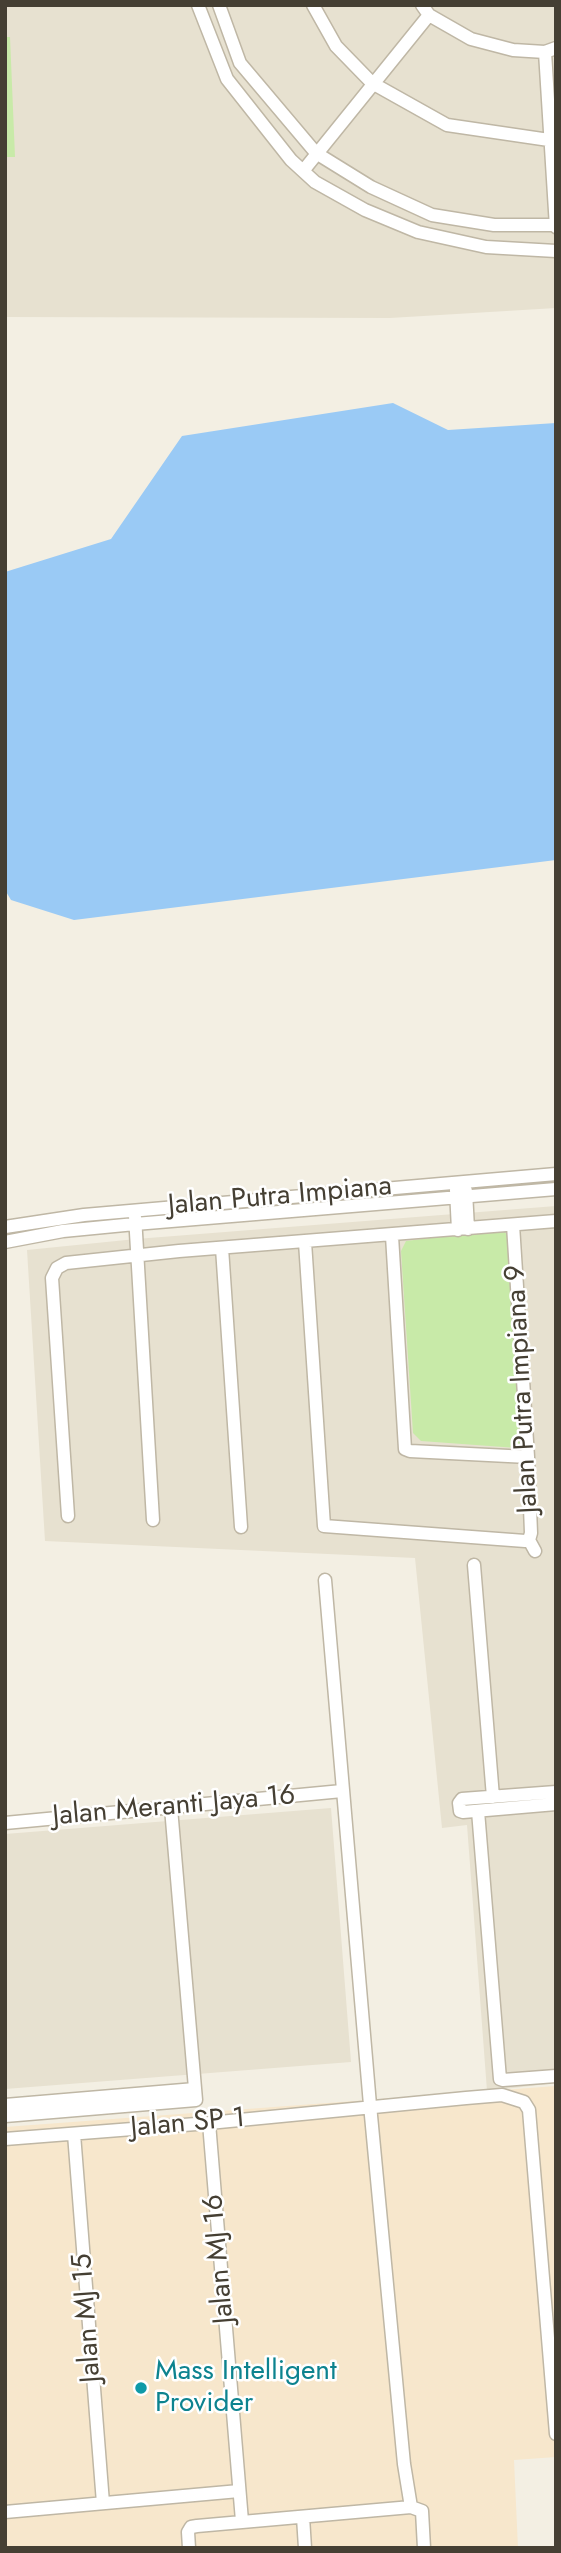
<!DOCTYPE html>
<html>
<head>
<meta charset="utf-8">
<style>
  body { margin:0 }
  #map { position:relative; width:561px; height:2553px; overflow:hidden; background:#f3efe3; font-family:Jost,sans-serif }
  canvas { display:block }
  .frame { position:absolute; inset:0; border:7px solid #453f33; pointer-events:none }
</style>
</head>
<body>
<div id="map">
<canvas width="561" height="2553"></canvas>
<div class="frame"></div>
</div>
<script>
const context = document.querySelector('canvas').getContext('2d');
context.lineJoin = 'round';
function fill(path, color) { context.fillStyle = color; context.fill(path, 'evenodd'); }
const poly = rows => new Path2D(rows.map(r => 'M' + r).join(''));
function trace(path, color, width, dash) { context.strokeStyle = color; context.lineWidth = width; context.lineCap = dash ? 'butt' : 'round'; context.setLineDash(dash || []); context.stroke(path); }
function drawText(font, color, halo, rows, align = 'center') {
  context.font = font + ' Jost,sans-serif'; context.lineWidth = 5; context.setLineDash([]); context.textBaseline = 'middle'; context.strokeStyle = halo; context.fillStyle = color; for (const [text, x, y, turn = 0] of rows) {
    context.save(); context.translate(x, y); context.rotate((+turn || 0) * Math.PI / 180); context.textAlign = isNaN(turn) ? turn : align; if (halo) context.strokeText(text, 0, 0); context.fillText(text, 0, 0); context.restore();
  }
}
fill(poly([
  [5,5,556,5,556,308,390,318,5,317],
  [556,1206,556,2083,487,2091,467,1825,442,1828,415,1558,45,1541,27,1250,136,1239],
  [331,1808,351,2062,5,2089,5,1834]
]), '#e7e1d0');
fill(poly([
  [556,2086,556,2457,514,2460,518,2548,5,2548,5,2127]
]), '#f7e7cc');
fill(poly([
  [5,37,10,37,15,157,5,157],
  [502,1229,509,1237,522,1444,517,1448,421,1441,413,1433,401,1251,406,1241]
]), '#c8eaa8');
fill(poly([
  [393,403,448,430,556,423,556,860,74,920,11,900,5,890,5,572,111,539,182,436]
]), '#9acaf5');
const minor = poly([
  [198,5,227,79,291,160,315,182,365,210,418,232,486,247,556,251],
  [219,5,240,63,316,153,371,187,432,215,494,225,556,225],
  [313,5,336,46,372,83,447,125,549,140,556,138],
  [422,5,429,15,471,39,513,50,545,52,556,48],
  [545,52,556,227],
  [303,171,429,15],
  [456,1190,458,1230],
  [466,1191,468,1229],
  [135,1216,153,1520],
  [513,1225,528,1457,531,1533,529,1540,535,1551],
  [5,1227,84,1215,556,1174],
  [392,1236,405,1449,410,1451,528,1457],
  [5,1242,63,1231,135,1224,556,1189],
  [305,1242,324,1526,525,1541,529,1540],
  [222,1248,241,1527],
  [68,1516,52,1278,57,1268,66,1263,179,1251,556,1221],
  [474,1565,493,1797],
  [325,1580,370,2105,404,2464,411,2507],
  [556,1792,462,1799,459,1803,460,1811,463,1812,556,1804],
  [478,1811,500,2079,503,2080,556,2076],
  [5,1823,342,1791],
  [5,2105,195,2089],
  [5,2116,196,2100,171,1808],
  [209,2123,242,2521],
  [74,2134,103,2503],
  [5,2139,209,2123,466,2098,502,2095,524,2102,529,2110,556,2434],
  [5,2512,239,2491],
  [303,2517,305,2548],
  [189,2548,188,2532,191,2527,197,2526,411,2507,422,2511,424,2548]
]);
trace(minor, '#bfb7a5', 15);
trace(minor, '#fff', 12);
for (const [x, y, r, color] of [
  [141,2388,7,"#0f9aa8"]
]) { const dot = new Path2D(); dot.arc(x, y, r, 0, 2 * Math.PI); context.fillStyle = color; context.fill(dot); trace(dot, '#fff', 2.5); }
drawText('28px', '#453f33', '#fff', [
  ["Jalan Putra Impiana",280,1197,-5],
  ["Jalan Putra Impiana 9",523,1389,-93],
  ["Jalan Meranti Jaya 16",174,1807,-5],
  ["Jalan SP 1",188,2124,-5],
  ["Jalan MJ 16",220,2259,-95],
  ["Jalan MJ 15",88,2318,-94]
]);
drawText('28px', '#0d838f', '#fff', [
  ["Mass Intelligent",155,2372],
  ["Provider",155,2404]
], 'left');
</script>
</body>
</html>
